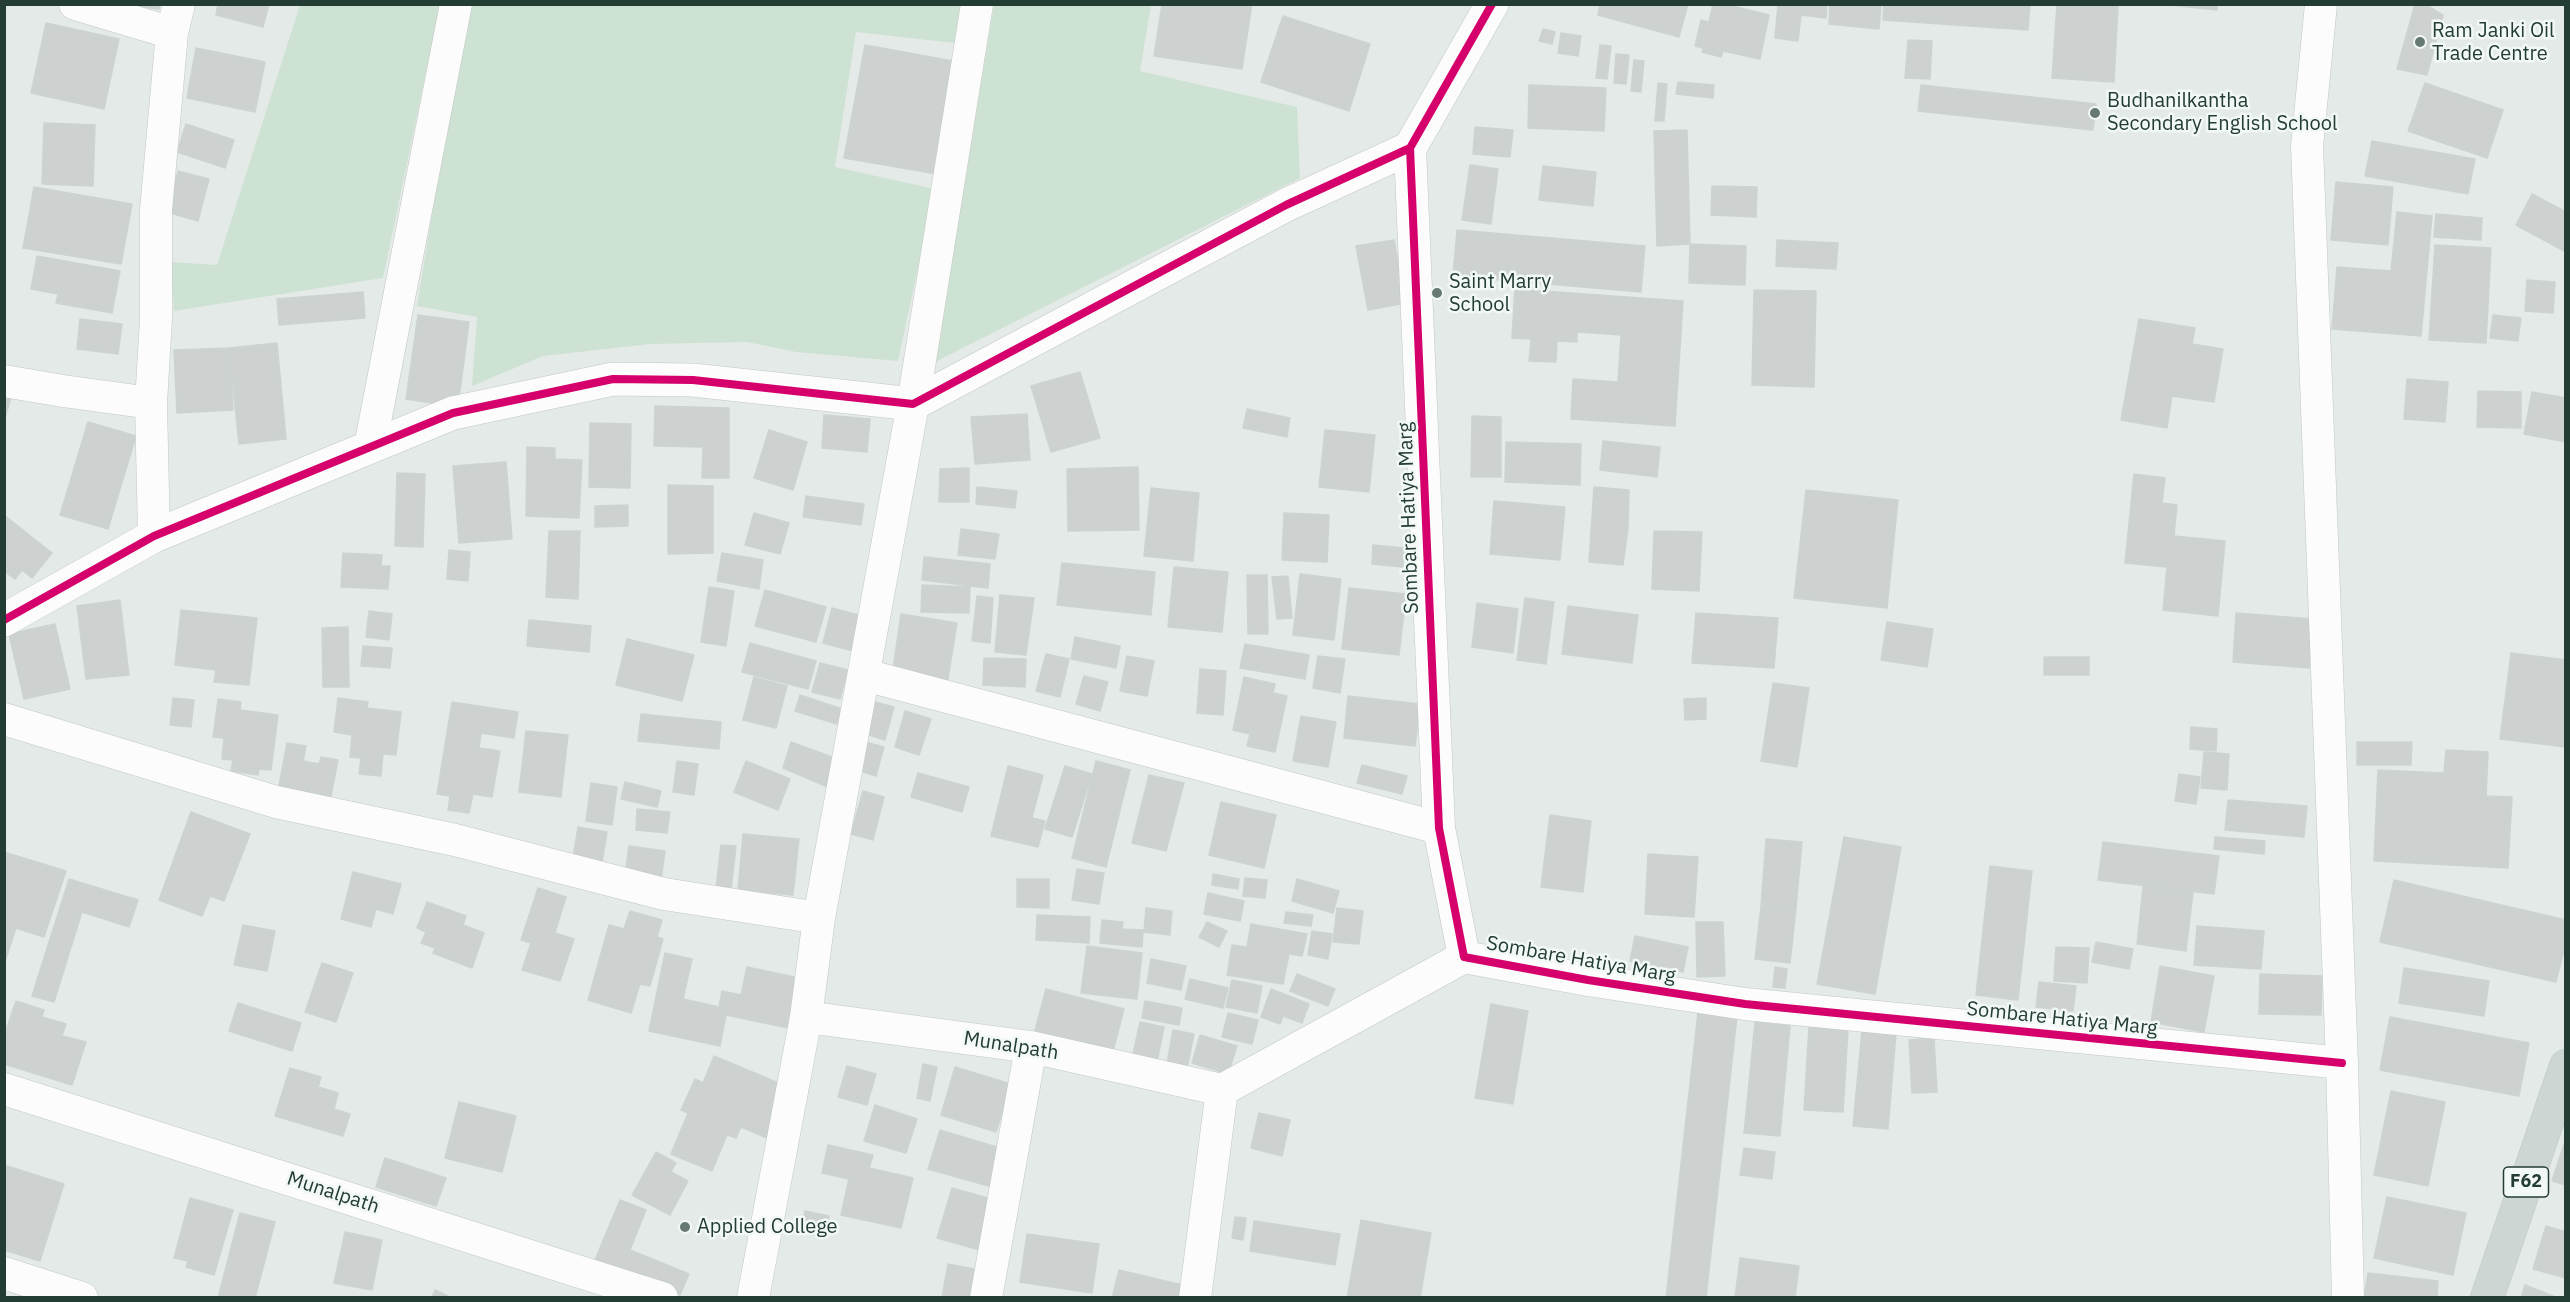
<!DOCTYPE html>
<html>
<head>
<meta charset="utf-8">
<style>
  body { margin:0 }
  #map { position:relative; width:2570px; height:1302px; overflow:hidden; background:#e4eae7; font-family:"IBM Plex Sans",sans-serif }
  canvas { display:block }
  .frame { position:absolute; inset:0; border:6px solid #233c34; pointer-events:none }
</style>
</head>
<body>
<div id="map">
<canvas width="2570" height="1302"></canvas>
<div class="frame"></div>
</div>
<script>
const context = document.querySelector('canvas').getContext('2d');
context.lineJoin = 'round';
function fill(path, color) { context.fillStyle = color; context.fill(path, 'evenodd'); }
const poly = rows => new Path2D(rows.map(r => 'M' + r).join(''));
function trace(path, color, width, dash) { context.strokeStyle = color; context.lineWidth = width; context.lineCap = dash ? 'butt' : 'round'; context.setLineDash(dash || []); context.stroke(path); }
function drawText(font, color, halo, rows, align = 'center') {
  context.font = font + ' "IBM Plex Sans",sans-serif'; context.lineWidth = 5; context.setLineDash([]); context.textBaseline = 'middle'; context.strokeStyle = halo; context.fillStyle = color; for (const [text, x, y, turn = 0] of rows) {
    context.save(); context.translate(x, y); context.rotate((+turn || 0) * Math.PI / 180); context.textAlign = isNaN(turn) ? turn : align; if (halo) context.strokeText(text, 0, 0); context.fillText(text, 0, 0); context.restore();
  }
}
fill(poly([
  [300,5,440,5,383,278,174,311,171,262,217,265],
  [466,5,971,5,963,44,856,32,835,167,935,189,898,361,796,352,747,342,650,344,543,356,472,386,477,317,417,306],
  [994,5,1151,5,1140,71,1297,107,1300,178,935,362]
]), '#cee2d3');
const building = poly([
  [119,4,159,4,159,9,119,4],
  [218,4,269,4,263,27,216,15,218,4],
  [1162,4,1252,4,1242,69,1154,56,1162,4],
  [1600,4,1688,4,1679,37,1598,15,1600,4],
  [1713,4,1724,4,1769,15,1760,59,1723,51,1721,57,1702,52,1703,48,1695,46,1701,20,1709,22,1713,4],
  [1778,4,1827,4,1826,18,1801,15,1798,41,1775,38,1778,4],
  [1830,4,1881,4,1879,29,1829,24,1830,4],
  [1884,4,2030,4,2028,30,1883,20,1884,4],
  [2057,4,2118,6,2114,82,2052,78,2057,4],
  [2161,4,2217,4,2217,10,2161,4],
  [2415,4,2424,4,2443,15,2427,75,2397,69,2415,4],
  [1283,16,1370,44,1349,111,1261,82,1283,16],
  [46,23,119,39,104,109,31,93,46,23],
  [1543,29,1555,32,1552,44,1539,41,1543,29],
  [1561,33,1581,36,1578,56,1558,53,1561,33],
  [1908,40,1932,41,1930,79,1905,78,1908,40],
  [865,45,964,63,943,175,844,158,865,45],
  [1600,45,1611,46,1607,79,1596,78,1600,45],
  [196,48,265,62,255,112,187,98,196,48],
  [1616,54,1629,55,1626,84,1614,83,1616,54],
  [1634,60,1644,61,1641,92,1631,91,1634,60],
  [1678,82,1714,85,1713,98,1676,94,1678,82],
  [1658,83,1667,84,1664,121,1655,121,1658,83],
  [2425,83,2503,110,2487,158,2408,131,2425,83],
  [1529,85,1606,88,1604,131,1528,128,1529,85],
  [1921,85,2096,104,2093,130,1918,111,1921,85],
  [44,123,95,125,93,186,42,184,44,123],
  [186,124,234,140,225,168,177,152,186,124],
  [1475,127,1513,130,1510,157,1473,154,1475,127],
  [1687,130,1690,244,1657,246,1654,131,1687,130],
  [2372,141,2475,159,2468,194,2365,176,2372,141],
  [1470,165,1498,169,1491,224,1462,220,1470,165],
  [1543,166,1596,172,1593,206,1539,200,1543,166],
  [178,171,209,179,198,221,167,212,178,171],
  [2336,182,2393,187,2388,245,2331,240,2336,182],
  [1712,186,1757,187,1756,217,1711,215,1712,186],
  [34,187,132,204,121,264,23,248,34,187],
  [2532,194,2566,212,2566,252,2516,225,2532,194],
  [2397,212,2432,216,2421,336,2332,329,2337,267,2391,271,2397,212],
  [2436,214,2482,218,2481,240,2434,237,2436,214],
  [1457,230,1645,246,1641,292,1453,276,1457,230],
  [1394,240,1406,303,1368,310,1356,246,1394,240],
  [1777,240,1838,243,1836,269,1776,266,1777,240],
  [1690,244,1746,246,1745,285,1689,283,1690,244],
  [2435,245,2491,248,2486,343,2429,340,2435,245],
  [37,256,120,271,112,313,56,303,58,294,31,289,37,256],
  [2527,280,2555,282,2553,313,2525,311,2527,280],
  [1515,289,1683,301,1675,426,1571,419,1573,379,1618,382,1621,335,1577,332,1577,342,1557,341,1556,362,1529,361,1531,339,1512,338,1515,289],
  [1754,290,1816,291,1814,387,1752,385,1754,290],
  [363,292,365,318,279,325,277,299,363,292],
  [418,315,469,322,458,407,406,399,418,315],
  [2493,315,2521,318,2518,341,2490,338,2493,315],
  [80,319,122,324,118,354,77,349,80,319],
  [2139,319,2195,328,2192,344,2223,349,2214,402,2172,396,2167,428,2121,420,2139,319],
  [277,343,286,439,239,444,229,348,277,343],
  [229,348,233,410,177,413,174,350,229,348],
  [1080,372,1100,438,1051,452,1031,386,1080,372],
  [2407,379,2448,382,2445,422,2404,419,2407,379],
  [2478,391,2521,392,2521,428,2477,427,2478,391],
  [2532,392,2566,398,2566,442,2524,434,2532,392],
  [4,395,11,397,4,422,4,395],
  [655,406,729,408,729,478,702,478,703,447,654,446,655,406],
  [1247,409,1290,418,1287,437,1243,428,1247,409],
  [1027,414,1030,460,975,464,971,417,1027,414],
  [824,415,870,419,867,452,822,448,824,415],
  [1472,416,1501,417,1501,477,1471,477,1472,416],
  [88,422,136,436,108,529,60,515,88,422],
  [590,423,631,424,630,488,589,487,590,423],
  [769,430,807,442,793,490,754,478,769,430],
  [1325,430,1375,435,1369,492,1319,487,1325,430],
  [1603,441,1660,447,1657,477,1600,470,1603,441],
  [1506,442,1581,444,1580,485,1505,482,1506,442],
  [527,447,555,448,555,459,582,460,579,518,526,516,527,447],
  [506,462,512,539,459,543,453,466,506,462],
  [1138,467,1139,530,1068,531,1067,469,1138,467],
  [969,468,969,502,939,502,940,469,969,468],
  [397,473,425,474,423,547,395,546,397,473],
  [2134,474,2165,478,2162,503,2177,505,2174,536,2225,541,2218,616,2163,610,2167,567,2125,563,2134,474],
  [668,485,713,486,713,553,668,554,668,485],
  [977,487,1017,491,1015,508,976,504,977,487],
  [1594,487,1629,490,1628,529,1623,565,1589,562,1594,487],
  [1151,488,1199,493,1193,561,1144,556,1151,488],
  [1806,490,1898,500,1887,608,1794,598,1806,490],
  [806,496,864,504,861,525,803,517,806,496],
  [1494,501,1565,507,1560,560,1490,554,1494,501],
  [628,505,628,526,595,527,595,506,628,505],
  [754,513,789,523,780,554,745,545,754,513],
  [1284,513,1329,515,1327,562,1282,560,1284,513],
  [4,515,52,553,32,578,22,570,15,579,4,571,4,515],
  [961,529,999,534,995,559,958,555,961,529],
  [549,531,580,531,578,599,546,597,549,531],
  [1654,531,1702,532,1699,591,1652,589,1654,531],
  [1373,545,1405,548,1403,567,1372,564,1373,545],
  [449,550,470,552,468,581,447,579,449,550],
  [343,553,382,555,381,566,390,566,388,589,341,587,343,553],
  [722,553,763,560,759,589,717,581,722,553],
  [924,557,990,564,988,588,922,580,924,557],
  [1062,563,1155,572,1151,615,1057,605,1062,563],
  [1174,567,1228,572,1222,632,1168,627,1174,567],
  [1300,574,1341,579,1334,640,1293,635,1300,574],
  [1247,575,1267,575,1268,634,1248,634,1247,575],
  [1288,576,1292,618,1277,619,1272,577,1288,576],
  [922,585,970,587,969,613,921,612,922,585],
  [709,587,734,591,726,646,701,642,709,587],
  [1349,588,1406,594,1399,655,1342,649,1349,588],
  [765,590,826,607,816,642,755,626,765,590],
  [1000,595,1034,598,1026,655,995,652,1000,595],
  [977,596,993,598,990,643,972,641,977,596],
  [1525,598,1554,602,1546,664,1517,660,1525,598],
  [120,600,129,675,86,679,77,606,120,600],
  [1477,603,1518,609,1513,653,1472,647,1477,603],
  [1568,606,1638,615,1632,663,1562,654,1568,606],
  [832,608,862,616,853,651,823,643,832,608],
  [181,610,257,618,249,685,214,682,216,670,175,665,181,610],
  [369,611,392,614,389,640,366,637,369,611],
  [1696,613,1778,618,1774,668,1692,663,1696,613],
  [2236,613,2312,619,2309,668,2233,662,2236,613],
  [901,614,957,623,947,685,892,676,901,614],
  [529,620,591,626,589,652,527,646,529,620],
  [1887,622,1933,629,1927,667,1881,660,1887,622],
  [55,624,70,689,24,699,9,634,55,624],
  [348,627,349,687,323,687,322,628,348,627],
  [1075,637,1120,646,1116,668,1071,659,1075,637],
  [627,639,694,655,682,701,616,685,627,639],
  [750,643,816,661,808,689,742,672,750,643],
  [1245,644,1309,655,1305,679,1240,668,1245,644],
  [363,646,392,648,390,668,361,666,363,646],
  [2511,653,2566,660,2566,747,2500,739,2511,653],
  [1046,654,1069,659,1060,697,1036,691,1046,654],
  [1127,656,1154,661,1147,696,1120,691,1127,656],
  [1318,656,1345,659,1340,693,1313,688,1318,656],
  [2044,657,2089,657,2089,675,2044,675,2044,657],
  [984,658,1026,659,1025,687,983,685,984,658],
  [820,663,848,670,840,699,812,692,820,663],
  [1200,669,1226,671,1223,715,1197,713,1200,669],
  [1084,676,1108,682,1100,711,1076,704,1084,676],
  [754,677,787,686,776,728,743,720,754,677],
  [1244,677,1275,684,1273,693,1287,696,1275,752,1247,746,1250,734,1233,730,1244,677],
  [1773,683,1809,688,1797,767,1761,761,1773,683],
  [800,695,845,710,840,725,795,711,800,695],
  [1348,696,1420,704,1415,746,1344,738,1348,696],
  [173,698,194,700,191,727,170,725,173,698],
  [338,698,368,702,367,708,401,712,396,755,383,754,381,776,359,774,361,758,350,757,352,735,334,732,338,698],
  [1706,698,1706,719,1685,720,1684,699,1706,698],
  [218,699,241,702,240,710,278,715,271,770,259,769,258,775,231,771,233,760,222,759,224,738,213,737,218,699],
  [452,702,518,712,514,738,481,733,479,748,500,751,492,797,473,794,469,813,448,810,450,796,437,794,452,702],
  [875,702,894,707,885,740,866,734,875,702],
  [905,711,931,719,919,755,895,747,905,711],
  [641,714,721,722,719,749,638,741,641,714],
  [1301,716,1336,722,1328,767,1293,761,1301,716],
  [2191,727,2217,729,2216,751,2190,749,2191,727],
  [526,731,568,735,561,797,519,792,526,731],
  [791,742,840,760,830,788,783,768,791,742],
  [865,742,884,747,876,776,857,770,865,742],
  [2357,742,2412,742,2411,765,2357,765,2357,742],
  [287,743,306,746,303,761,319,764,321,757,338,760,331,796,279,786,287,743],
  [2446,750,2488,752,2486,796,2512,797,2508,868,2374,861,2378,770,2444,773,2446,750],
  [2204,752,2229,754,2227,790,2201,788,2204,752],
  [677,761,698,764,694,795,673,792,677,761],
  [746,761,790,779,778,810,734,792,746,761],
  [1096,761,1130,770,1106,867,1072,858,1096,761],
  [1362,765,1407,776,1402,794,1357,783,1362,765],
  [1008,766,1043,775,1032,818,1045,821,1038,847,991,836,1008,766],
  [1065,766,1092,774,1072,837,1045,829,1065,766],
  [918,773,969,787,962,812,911,797,918,773],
  [2179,774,2200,777,2196,804,2175,801,2179,774],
  [1149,775,1184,783,1166,851,1132,843,1149,775],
  [625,782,661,791,657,807,621,799,625,782],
  [591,783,617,787,612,825,586,821,591,783],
  [863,791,884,797,873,840,851,834,863,791],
  [2228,800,2307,806,2304,837,2225,830,2228,800],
  [1221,802,1276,815,1264,868,1209,855,1221,802],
  [637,809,670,812,667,833,636,830,637,809],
  [191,812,250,834,224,901,210,896,202,916,159,900,191,812],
  [1550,815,1591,821,1583,892,1541,887,1550,815],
  [578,827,607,832,601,869,572,864,578,827],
  [743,834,799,839,793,895,738,890,743,834],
  [1844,837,1901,847,1875,994,1817,984,1844,837],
  [2215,837,2265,841,2264,854,2214,849,2215,837],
  [1766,839,1802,842,1796,908,1761,906,1766,839],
  [2103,842,2219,856,2214,894,2098,880,2103,842],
  [721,845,736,846,731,890,716,888,721,845],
  [629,846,665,851,660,887,624,882,629,846],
  [4,852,66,871,44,937,16,928,4,965,4,852],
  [1648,854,1698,857,1694,917,1645,914,1648,854],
  [1990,866,2032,871,2018,1000,1976,995,1990,866],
  [1077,869,1104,873,1099,904,1072,900,1077,869],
  [353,872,401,884,393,914,376,909,371,927,341,919,353,872],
  [1213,874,1239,879,1238,889,1212,885,1213,874],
  [1245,878,1267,880,1265,898,1243,896,1245,878],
  [69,879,138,900,129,927,82,912,54,1002,32,996,69,879],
  [1017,879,1049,879,1049,908,1017,907,1017,879],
  [1297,879,1339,891,1333,913,1292,901,1297,879],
  [2394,880,2566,920,2566,942,2556,982,2380,942,2394,880],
  [2143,887,2193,893,2186,951,2137,944,2143,887],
  [538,888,566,897,555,933,574,939,560,981,522,970,531,943,521,940,538,888],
  [1208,893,1244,901,1240,921,1204,914,1208,893],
  [427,902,466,916,463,925,484,933,472,968,433,953,435,948,421,943,426,932,417,928,427,902],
  [1761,906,1796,908,1790,963,1755,959,1761,906],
  [1146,908,1172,911,1170,935,1144,932,1146,908],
  [1337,908,1363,911,1359,944,1333,942,1337,908],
  [630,911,662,920,657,937,663,939,650,986,640,984,631,1013,588,1000,609,925,624,929,630,911],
  [1286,912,1313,915,1311,926,1284,923,1286,912],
  [1037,915,1090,917,1089,943,1036,940,1037,915],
  [1102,920,1123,922,1122,929,1143,930,1142,947,1100,943,1102,920],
  [1207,922,1227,931,1219,947,1199,937,1207,922],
  [1696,922,1723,922,1725,976,1697,977,1696,922],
  [1251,924,1307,934,1302,956,1289,954,1283,984,1227,975,1232,945,1247,947,1251,924],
  [243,925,275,931,267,971,234,965,243,925],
  [2197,926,2264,931,2261,969,2194,965,2197,926],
  [1312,931,1332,934,1328,959,1308,955,1312,931],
  [1635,936,1688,947,1683,972,1630,961,1635,936],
  [2096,942,2133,949,2129,969,2092,962,2096,942],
  [1087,946,1142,953,1137,999,1081,993,1087,946],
  [2056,947,2089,948,2087,983,2054,981,2056,947],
  [665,953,692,959,683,999,719,1007,722,991,741,995,747,967,804,979,793,1029,726,1015,720,1046,649,1031,665,953],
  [1151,959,1186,966,1181,990,1147,983,1151,959],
  [322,963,353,973,336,1022,305,1012,322,963],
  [2160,966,2214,976,2204,1032,2151,1022,2160,966],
  [1775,967,1787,969,1785,988,1773,987,1775,967],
  [2404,968,2489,981,2484,1016,2399,1003,2404,968],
  [1297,974,1335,989,1328,1006,1290,991,1297,974],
  [2260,974,2322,976,2321,1015,2259,1014,2260,974],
  [1190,979,1228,988,1223,1008,1185,999,1190,979],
  [1232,980,1262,986,1257,1013,1226,1007,1232,980],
  [2039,982,2076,986,2073,1011,2036,1007,2039,982],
  [1046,989,1124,1009,1111,1059,1033,1038,1046,989],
  [1271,989,1309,1004,1302,1023,1283,1016,1280,1024,1261,1017,1271,989],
  [16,1001,44,1010,42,1017,66,1024,62,1036,86,1042,72,1085,4,1064,4,1036,16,1001],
  [1145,1001,1182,1008,1179,1025,1142,1018,1145,1001],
  [238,1003,301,1023,292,1051,229,1031,238,1003],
  [1491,1004,1528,1011,1513,1104,1475,1098,1491,1004],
  [1698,1012,1737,1016,1706,1298,1666,1298,1698,1012],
  [1228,1013,1258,1020,1252,1044,1222,1037,1228,1013],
  [2390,1017,2529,1043,2519,1096,2380,1070,2390,1017],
  [1140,1022,1164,1027,1156,1067,1131,1063,1140,1022],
  [1755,1022,1790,1026,1780,1136,1744,1133,1755,1022],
  [1809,1027,1848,1029,1843,1112,1804,1110,1809,1027],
  [1173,1030,1194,1034,1187,1068,1167,1064,1173,1030],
  [1862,1030,1896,1033,1888,1129,1853,1126,1862,1030],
  [1200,1035,1237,1046,1228,1074,1192,1063,1200,1035],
  [1934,1038,1937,1092,1912,1093,1909,1040,1934,1038],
  [714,1056,788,1087,767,1138,741,1127,736,1138,727,1135,712,1171,671,1154,688,1113,681,1110,695,1079,703,1083,714,1056],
  [923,1064,937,1067,930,1101,917,1098,923,1064],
  [847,1066,876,1074,867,1105,838,1097,847,1066],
  [955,1067,1011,1084,996,1132,941,1115,955,1067],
  [290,1068,321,1077,318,1087,338,1093,334,1109,350,1114,343,1136,275,1116,290,1068],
  [2391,1091,2445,1102,2428,1186,2374,1175,2391,1091],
  [459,1102,516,1116,502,1172,445,1158,459,1102],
  [875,1105,917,1119,906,1153,864,1141,875,1105],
  [1259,1113,1290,1120,1282,1156,1251,1148,1259,1113],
  [940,1130,1003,1149,992,1187,928,1169,940,1130],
  [2566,1138,2566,1185,2552,1181,2566,1138],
  [828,1145,873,1155,869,1168,913,1178,901,1228,841,1215,849,1179,822,1173,828,1145],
  [1744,1148,1775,1152,1772,1179,1740,1175,1744,1148],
  [656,1152,676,1163,671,1172,688,1181,670,1215,632,1195,656,1152],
  [385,1158,446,1178,436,1206,376,1187,385,1158],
  [4,1165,64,1184,40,1261,4,1250,4,1165],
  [952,1188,1002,1202,987,1252,937,1238,952,1188],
  [2387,1197,2466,1213,2453,1275,2374,1258,2387,1197],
  [190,1198,233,1210,214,1275,186,1267,188,1261,174,1258,190,1198],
  [620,1200,646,1210,630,1250,689,1274,680,1295,595,1260,620,1200],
  [805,1211,829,1216,824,1237,801,1232,805,1211],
  [240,1213,275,1222,255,1298,218,1298,240,1213],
  [1235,1217,1246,1218,1243,1240,1232,1238,1235,1217],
  [1361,1220,1431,1233,1420,1298,1347,1298,1361,1220],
  [1254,1221,1340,1234,1335,1265,1250,1251,1254,1221],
  [2546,1226,2566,1232,2566,1278,2533,1269,2546,1226],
  [345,1232,382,1240,372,1290,334,1283,345,1232],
  [1027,1234,1099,1244,1092,1293,1020,1282,1027,1234],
  [1740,1258,1799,1266,1795,1298,1735,1298,1740,1258],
  [948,1264,979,1270,974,1298,942,1298,948,1264],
  [1119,1270,1195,1288,1193,1298,1112,1298,1119,1270],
  [2368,1273,2438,1281,2437,1298,2364,1298,2368,1273],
  [2525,1285,2558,1298,2521,1298,2525,1285],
  [435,1290,452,1298,432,1298,435,1290]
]);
fill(building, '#cdd2d0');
trace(building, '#cdd3d0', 1.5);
const street = poly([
  [75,4,172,33],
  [2321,4,2307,146,2342,1063,2348,1298],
  [1410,148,1439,828,1464,957,1588,980,1745,1004,2342,1063],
  [4,381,63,391,151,403],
  [370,447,456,4],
  [154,536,151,403,156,319,156,210,172,33,179,4],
  [865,675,1439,828],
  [4,719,276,802,455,840,664,894,819,918],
  [806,1017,1031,1047,1222,1090,1464,957],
  [4,1089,662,1298],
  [4,1273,82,1298],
  [753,1298,806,1017,819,918,913,404,977,4],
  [986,1298,1031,1047],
  [1195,1298,1222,1090]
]);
const secondary = poly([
  [4,620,154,536,453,413,613,379,693,380,913,404,1286,205,1410,148,1492,4]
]);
const primary = poly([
  [2487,1298,2566,1066]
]);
trace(street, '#c1c7c4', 33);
trace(secondary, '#c0c7c4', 34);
trace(primary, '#bdc6c2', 34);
trace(street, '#fbfcfb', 32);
trace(secondary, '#fbfcfb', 33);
trace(primary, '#ced6d3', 33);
trace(poly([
  [1492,4,1410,148,1439,828,1464,957,1588,980,1745,1004,2342,1063],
  [4,620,154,536,453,413,613,379,693,380,913,404,1286,205,1410,148]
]), '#d6006c', 8);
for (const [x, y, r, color] of [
  [2420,42,6,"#677973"],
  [2095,113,6,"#677973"],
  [1437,293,6,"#677973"],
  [685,1227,6,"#677973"]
]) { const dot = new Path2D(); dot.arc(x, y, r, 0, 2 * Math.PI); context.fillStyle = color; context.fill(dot); trace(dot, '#f2f8f5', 2); }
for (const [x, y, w] of [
  [2526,1182,45]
]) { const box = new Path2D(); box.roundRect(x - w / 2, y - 15, w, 30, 4.5); context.fillStyle = '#f2f8f5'; context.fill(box); trace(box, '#233c34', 1.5); }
drawText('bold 18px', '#233c34', null, [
  ["F62",2526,1182]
]);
drawText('20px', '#233c34', '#f2f8f5', [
  ["Ram Janki Oil",2432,31],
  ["Trade Centre",2432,54],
  ["Budhanilkantha",2107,101],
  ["Secondary English School",2107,124],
  ["Saint Marry",1449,282],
  ["School",1449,305],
  ["Applied College",697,1227]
], 'left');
drawText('20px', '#233c34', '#f2f8f5', [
  ["Sombare Hatiya Marg",1409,518,-92],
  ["Sombare Hatiya Marg",1581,960,10],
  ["Sombare Hatiya Marg",2062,1019,6],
  ["Munalpath",1011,1046,9],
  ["Munalpath",333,1193,18]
]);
</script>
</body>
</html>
